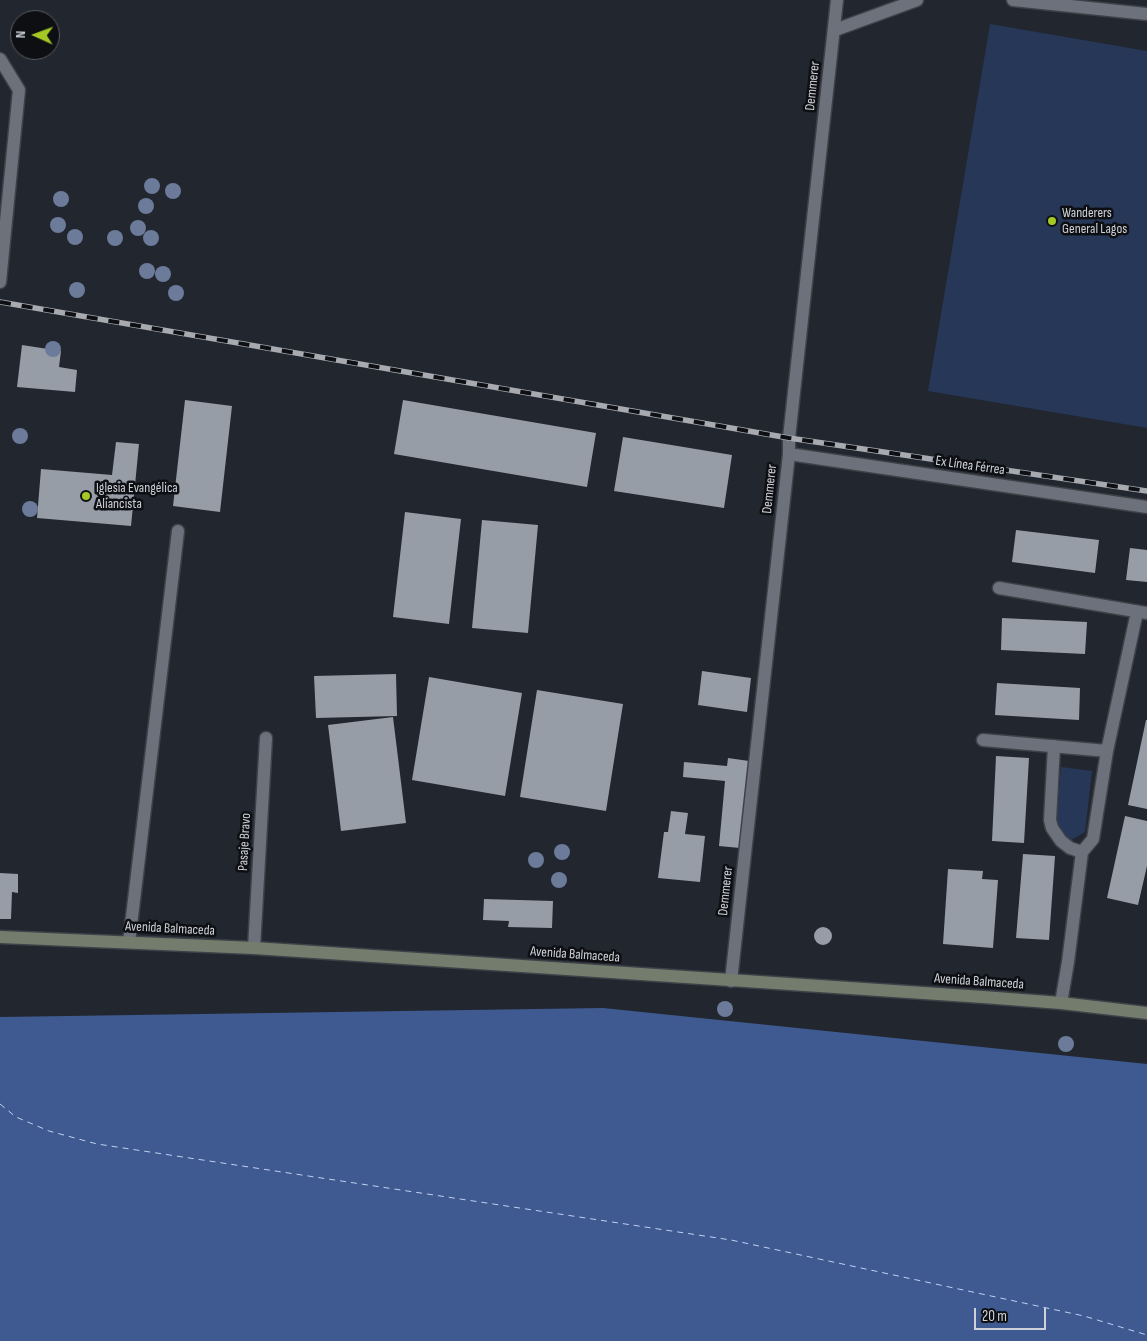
<!DOCTYPE html>
<html>
<head>
<meta charset="utf-8">
<style>
  body { margin:0 }
  #map { position:relative; width:1147px; height:1341px; overflow:hidden; background:#22262e; font-family:"Sofia Sans Condensed",sans-serif }
  canvas { display:block }
  .north { position:absolute; left:10px; top:10px; width:50px; height:50px; box-sizing:border-box; background:#0d0f13; border:1px solid #5a5d61; border-radius:50%; rotate:272deg; font-size:14px; font-weight:700; line-height:20px; text-align:center; color:#ced1d7 }
  .north::after { content:''; display:block; margin:auto; width:18px; height:22px; background:#a4c824; clip-path:polygon(50% 0,100% 100%,50% 72%,0 100%) }
  .scale { position:absolute; left:974px; top:1308px; width:72px; height:22px; box-sizing:border-box; border:2px solid #ced1d7; border-top:0; padding-left:6px; font-size:15px; line-height:18px; white-space:nowrap; color:#ced1d7; -webkit-text-stroke:4px #0d0f13; paint-order:stroke }
</style>
</head>
<body>
<div id="map">
<canvas width="1147" height="1341"></canvas>
<div class="north">N</div>
<div class="scale">20 m</div>
</div>
<script>
const context = document.querySelector('canvas').getContext('2d');
context.lineJoin = 'round';
function fill(path, color) { context.fillStyle = color; context.fill(path, 'evenodd'); }
const poly = rows => new Path2D(rows.map(r => 'M' + r).join(''));
function trace(path, color, width, dash) { context.strokeStyle = color; context.lineWidth = width; context.lineCap = dash ? 'butt' : 'round'; context.setLineDash(dash || []); context.stroke(path); }
function drawText(font, color, halo, rows, align = 'center') {
  context.font = font + ' "Sofia Sans Condensed",sans-serif'; context.lineWidth = 5; context.setLineDash([]); context.textBaseline = 'middle'; context.strokeStyle = halo; context.fillStyle = color; for (const [text, x, y, turn = 0] of rows) {
    context.save(); context.translate(x, y); context.rotate((+turn || 0) * Math.PI / 180); context.textAlign = isNaN(turn) ? turn : align; if (halo) context.strokeText(text, 0, 0); context.fillText(text, 0, 0); context.restore();
  }
}
fill(poly([
  [990,24,1147,51,1147,428,928,391],
  [1061,767,1092,771,1085,832,1071,840,1058,831,1056,822]
]), '#273757');
fill(poly([
  [603,1008,1147,1064,1147,1341,0,1341,0,1017]
]), '#3f5a90');
trace(poly([
  [0,1104,16,1117,49,1131,97,1144,731,1240,1084,1316,1147,1335]
]), '#c0d1f2', 1, [6, 5]);
fill(poly([
  [22,345,61,351,59,367,77,370,75,392,17,387],
  [185,400,232,406,220,512,173,506],
  [403,400,596,433,587,487,394,454],
  [623,437,732,455,724,508,614,491],
  [116,442,139,444,131,526,37,518,41,469,112,475],
  [405,512,461,519,449,624,393,617],
  [482,520,538,525,528,633,472,628],
  [1016,530,1099,540,1095,573,1012,562],
  [1130,548,1147,550,1147,582,1126,580],
  [1002,618,1087,622,1085,654,1001,650],
  [702,671,751,678,747,712,698,705],
  [396,674,397,716,316,718,314,676],
  [429,677,522,693,505,796,412,780],
  [997,683,1080,688,1079,720,995,715],
  [537,690,623,704,606,811,520,797],
  [393,717,406,823,341,831,328,725],
  [1146,720,1147,720,1147,809,1128,805],
  [996,756,1029,758,1024,843,992,841],
  [728,758,749,761,740,848,719,846,725,781,683,777,684,762,727,766],
  [671,811,688,813,685,834,705,836,700,882,658,878,664,832,668,832],
  [1125,816,1147,821,1147,866,1138,905,1107,898],
  [1023,854,1055,856,1049,940,1016,938],
  [948,869,983,871,982,879,998,880,993,948,943,944],
  [0,873,18,874,18,893,12,892,11,919,0,919],
  [484,899,553,901,552,928,508,927,509,921,483,920],
  '814 936a9 9 0 1 1 18 0a9 9 0 1 1-18 0Z'
]), '#979da7');
const lane = poly([
  [1013,0,1147,14],
  [835,30,917,0]
]);
const street = poly([
  [0,59,19,90,0,282],
  [789,454,1147,507],
  [999,588,1147,613],
  [983,740,1107,751],
  [1054,746,1050,820,1052,828,1061,841,1070,848,1082,852],
  [129,942,178,531],
  [254,948,266,738],
  [731,981,789,454,789,438,837,0],
  [1061,1003,1068,962,1082,852,1093,839,1107,751,1137,612]
]);
const secondary = poly([
  [0,937,254,948,983,997,1061,1003,1147,1013]
]);
trace(lane, '#3e4148', 15);
trace(street, '#3e4148', 15);
trace(secondary, '#3e4148', 15);
trace(lane, '#6c717b', 12);
trace(street, '#6c717b', 12);
trace(secondary, '#747d6d', 12);
const rail = poly([
  [0,302,789,438,1147,491]
]);
trace(rail, '#a7aab1', 5.5);
trace(rail, '#0d0f13', 4, [11]);
context.fillStyle = '#6b7b99';
for (const [x, y] of [
  [152,186],
  [173,191],
  [61,199],
  [146,206],
  [58,225],
  [138,228],
  [75,237],
  [115,238],
  [151,238],
  [147,271],
  [163,274],
  [77,290],
  [176,293],
  [53,349],
  [20,436],
  [30,509],
  [562,852],
  [536,860],
  [559,880],
  [725,1009],
  [1066,1044]
]) { context.beginPath(); context.arc(x, y, 8, 0, 2 * Math.PI); context.fill(); }
for (const [x, y, r, color] of [
  [1052,221,5,"#a4c824"],
  [86,496,5,"#a4c824"]
]) { const dot = new Path2D(); dot.arc(x, y, r, 0, 2 * Math.PI); context.fillStyle = color; context.fill(dot); trace(dot, '#0d0f13', 2); }
drawText('14px', '#ced1d7', '#0d0f13', [
  ["Demmerer",813,86,-84],
  ["Ex Línea Férrea",970,466,8],
  ["Demmerer",770,489,-84],
  ["Pasaje Bravo",245,842,-87],
  ["Demmerer",726,891,-84],
  ["Avenida Balmaceda",170,929,3],
  ["Avenida Balmaceda",575,955,4],
  ["Avenida Balmaceda",979,982,4]
]);
drawText('14px', '#ced1d7', '#0d0f13', [
  ["Wanderers",1062,213],
  ["General Lagos",1062,229],
  ["Iglesia Evangélica",96,488],
  ["Aliancista",96,504]
], 'left');
</script>
</body>
</html>
